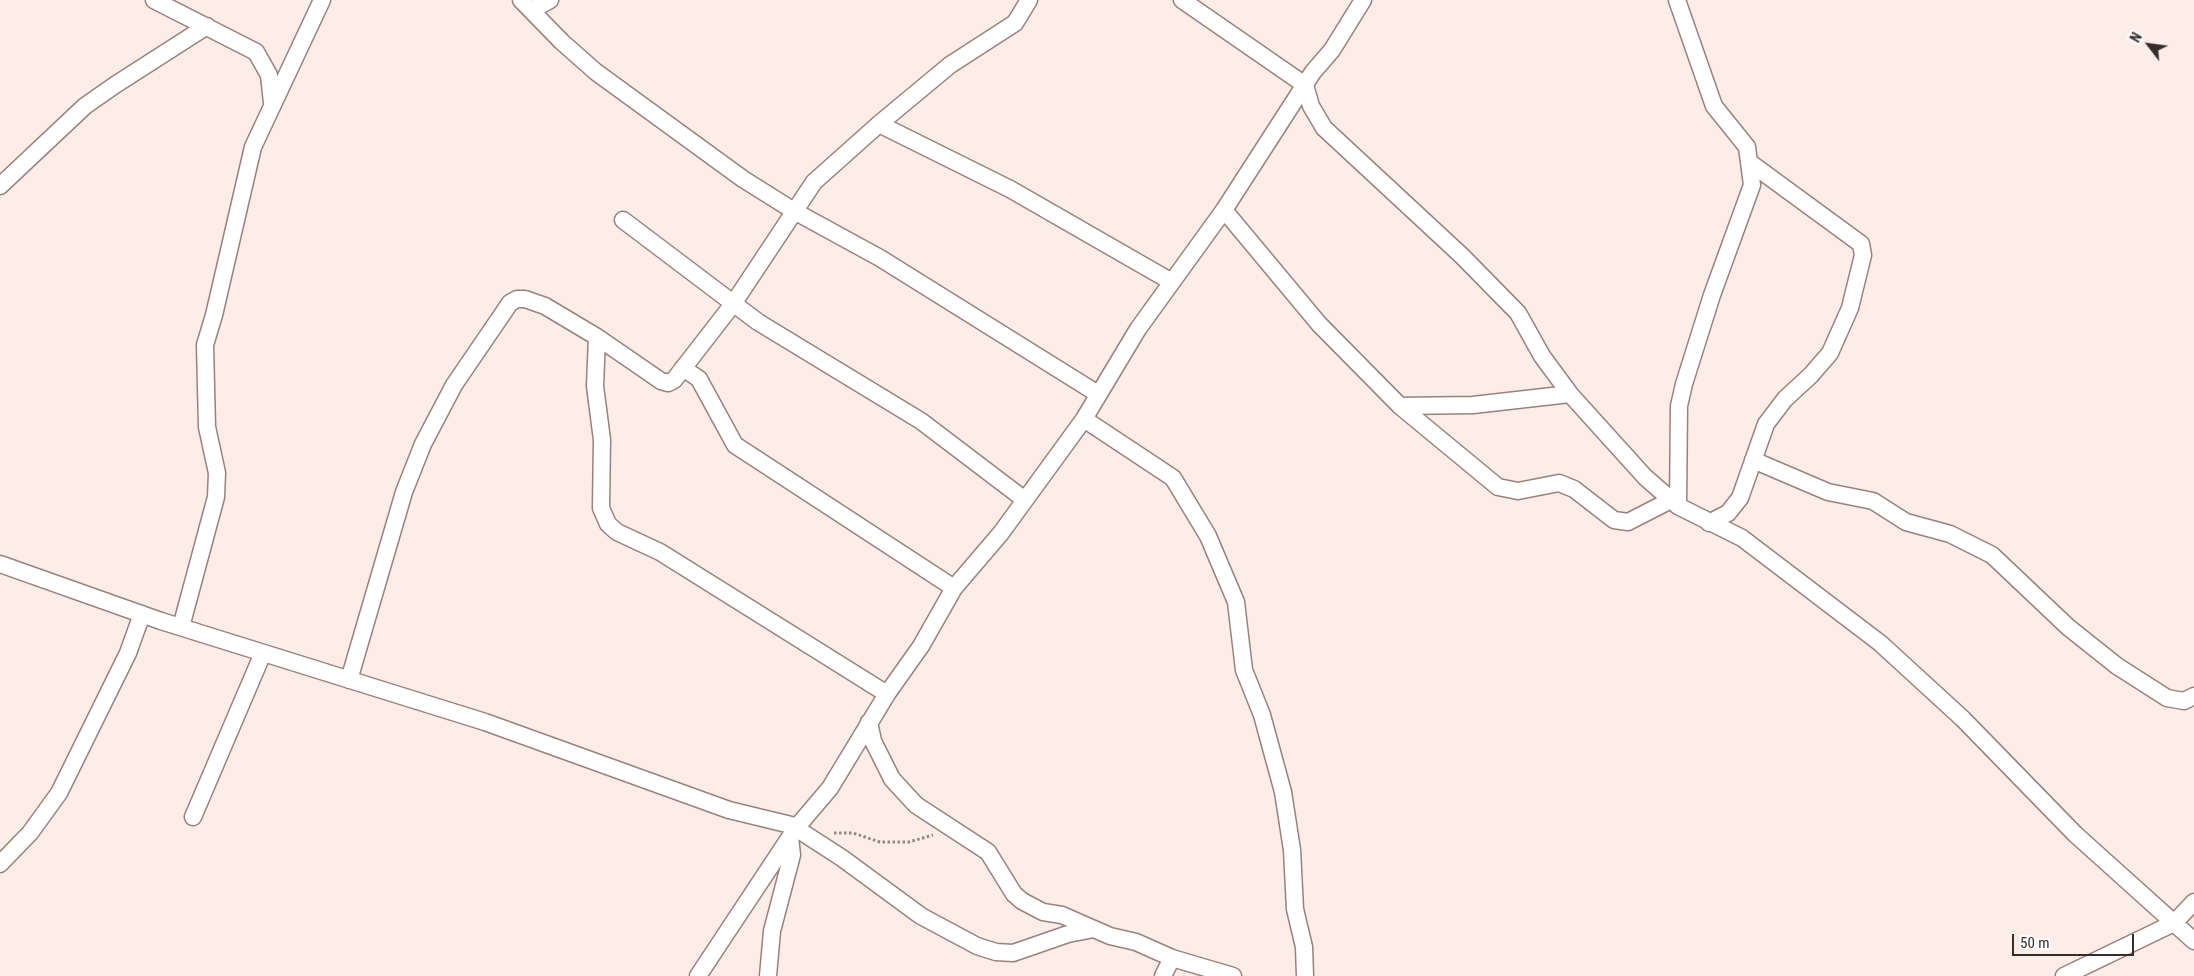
<!DOCTYPE html>
<html>
<head>
<meta charset="utf-8">
<style>
  body { margin:0 }
  #map { position:relative; width:2194px; height:976px; overflow:hidden; background:#fcede9; font-family:"Roboto Condensed",sans-serif }
  canvas { display:block }
  .north { position:absolute; left:2124px; top:20px; width:50px; height:50px; -webkit-text-stroke:4px #fefefe; paint-order:stroke; rotate:300deg; font-size:14px; font-weight:700; line-height:20px; text-align:center; color:#372d2b }
  .north::after { content:''; display:block; margin:auto; width:18px; height:22px; background:#372d2b; clip-path:polygon(50% 0,100% 100%,50% 72%,0 100%) }
  .scale { position:absolute; left:2012px; top:934px; width:122px; height:22px; box-sizing:border-box; border:2px solid #372d2b; border-top:0; padding-left:6px; font-size:15px; line-height:18px; white-space:nowrap; color:#372d2b; -webkit-text-stroke:4px #fefefe; paint-order:stroke }
</style>
</head>
<body>
<div id="map">
<canvas width="2194" height="976"></canvas>
<div class="north">N</div>
<div class="scale">50 m</div>
</div>
<script>
const context = document.querySelector('canvas').getContext('2d');
context.lineJoin = 'round';
const poly = rows => new Path2D(rows.map(r => 'M' + r).join(''));
function trace(path, color, width, dash) { context.strokeStyle = color; context.lineWidth = width; context.lineCap = dash ? 'butt' : 'round'; context.setLineDash(dash || []); context.stroke(path); }
const street = poly([
  [154,0,256,52,269,75,272,103],
  [521,0,562,42,596,72,743,179,794,211,880,258,1098,394],
  [1182,0,1305,85,1311,106,1324,128,1462,256,1518,313,1542,356,1570,394,1645,477,1678,506,1742,538,1880,643,1963,719,2075,834,2194,941],
  [1677,0,1714,106,1747,147,1752,185,1712,295,1684,384,1679,406,1678,506],
  [532,10,550,0],
  [879,124,1010,189,1172,282],
  [0,186,85,106,115,85,207,26],
  [1224,210,1319,324,1400,406,1498,487,1518,491,1559,483,1574,489,1614,520,1628,522,1671,500],
  [623,220,758,322,921,421,1025,500],
  [597,337,595,386,602,440,601,508,608,524,617,532,660,552,887,694],
  [683,368,699,379,735,445,954,588],
  [1400,406,1473,405,1570,394],
  [1084,419,1173,478,1208,536,1236,602,1244,670,1262,715,1283,792,1292,850,1295,909,1304,947,1305,976],
  [1753,460,1828,492,1873,501,1906,522,1950,534,1992,555,2068,627,2117,666,2167,698,2184,701,2194,696],
  [1709,523,1728,513,1740,498,1766,424,1785,399,1811,375,1830,353,1850,308,1863,255,1861,244,1749,162],
  [0,564,161,621,485,722,729,810,791,825,842,858,921,916,977,946,996,952,1013,953,1068,934,1094,929],
  [181,627,216,497,217,473,207,427,205,345,214,315,253,147,322,0],
  [349,680,404,492,423,444,454,385,510,303,517,299,525,299,545,306,597,337,661,381,668,383,674,380,733,304,814,182,879,124,950,65,1015,23,1029,0],
  [869,722,873,741,892,779,916,805,988,852,1014,894,1022,901,1043,912,1062,915,1110,936,1136,942,1172,958,1233,976],
  [193,817,263,653],
  [0,864,30,833,59,793,128,653,142,614],
  [698,976,796,828,830,788,887,694,921,646,954,588,1001,533,1084,419,1138,329,1224,210,1313,72,1332,50,1363,0],
  [768,976,772,931,792,855,790,837],
  [1163,976,1172,958],
  [2064,976,2174,923,2194,902]
]);
trace(street, '#99827c', 19);
trace(poly([
  [834,833,853,833,880,842,909,842,933,835]
]), '#938784', 3, [2.5, 2.5]);
trace(street, '#fff', 16);
</script>
</body>
</html>
